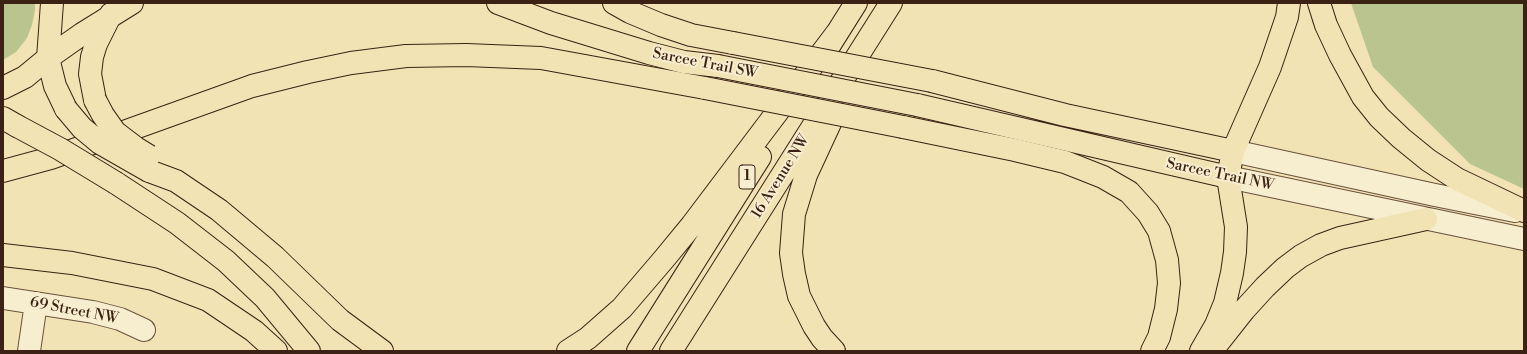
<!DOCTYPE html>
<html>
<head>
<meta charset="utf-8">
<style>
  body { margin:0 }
  #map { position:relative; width:1527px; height:354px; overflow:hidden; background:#f2e3b5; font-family:"Libre Bodoni",serif }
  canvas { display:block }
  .frame { position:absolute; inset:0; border:4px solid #3b2214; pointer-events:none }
</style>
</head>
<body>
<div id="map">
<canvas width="1527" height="354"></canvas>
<div class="frame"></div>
</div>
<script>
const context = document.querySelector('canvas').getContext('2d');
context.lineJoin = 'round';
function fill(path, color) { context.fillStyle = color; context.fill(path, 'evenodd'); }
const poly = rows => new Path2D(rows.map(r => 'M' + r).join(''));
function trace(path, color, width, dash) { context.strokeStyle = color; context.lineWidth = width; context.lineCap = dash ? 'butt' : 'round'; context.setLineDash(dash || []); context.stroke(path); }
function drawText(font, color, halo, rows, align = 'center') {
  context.font = font + ' "Libre Bodoni",serif'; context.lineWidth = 4; context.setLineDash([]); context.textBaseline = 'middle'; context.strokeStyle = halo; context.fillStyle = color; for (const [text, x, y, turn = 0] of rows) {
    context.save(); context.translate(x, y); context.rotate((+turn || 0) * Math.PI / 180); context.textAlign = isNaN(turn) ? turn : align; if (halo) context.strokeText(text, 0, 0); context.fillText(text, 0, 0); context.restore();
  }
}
fill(poly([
  [3,3,35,3,35,10,32,25,27,38,16,52,3,60],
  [1351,3,1524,3,1524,189,1470,164,1373,67]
]), '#b9c48e');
const minor = poly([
  [3,298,93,312,120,319,144,330],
  [29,351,36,303]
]);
const tertiary = poly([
  [1233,151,1435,195,1515,211],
  [1228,177,1524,239]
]);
const trunk = poly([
  [498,3,551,23,649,53,684,62,718,66],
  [614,3,630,12,661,25,691,35,733,43],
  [48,58,52,3],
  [932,81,1065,115,1233,151],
  [3,88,25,77,48,58,82,34,132,3],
  [917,105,1228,177],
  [3,255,72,263,153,279,208,300,254,331,276,351]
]);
const motorway = poly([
  [1319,3,1326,25,1340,55,1363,97,1379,117,1401,138,1428,160,1457,179,1524,211],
  [829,46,856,3],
  [48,58,55,86,66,109],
  [95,100,90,74,92,57,96,44,111,14],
  [3,118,17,126],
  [831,121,806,175,794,214,791,253,794,274,799,296,814,326,822,338,834,351],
  [903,127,1015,150,1065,162,1103,177,1129,192,1148,213,1159,231,1167,260,1169,283,1166,309,1159,337,1152,351],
  [3,171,51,158,252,86,308,72,351,63,406,56,466,55,541,58,705,88],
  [149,171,176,181,219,210,275,257,340,320,382,351],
  [116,183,177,223,226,261,265,298,309,351],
  [1214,348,1244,310,1265,287,1285,268,1301,256,1321,245,1340,238,1426,219],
  [568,351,588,338,622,308,664,259,692,225,837,33],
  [638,351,760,157],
  [671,351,891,3],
  [1201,351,1216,325,1225,303,1232,273,1235,252,1236,227,1228,177,1233,151,1270,67,1287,17,1289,3]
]);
trace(minor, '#69523c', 24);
trace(tertiary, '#69523c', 24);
trace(trunk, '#3b2214', 24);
trace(motorway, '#3b2214', 24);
trace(minor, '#f7edcf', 22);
trace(tertiary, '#f7edcf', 22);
trace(trunk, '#f2e3b5', 22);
trace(motorway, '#f2e3b5', 22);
const trunkBridge = poly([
  [733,43,932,81],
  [718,66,917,105]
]);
const motorwayBridge = poly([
  [705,88,903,127],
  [95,100,103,115,115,132,136,148,149,156],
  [66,109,82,128,100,143,149,171],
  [17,126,60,149,116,183]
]);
trace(trunkBridge, '#3b2214', 24, []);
trace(motorwayBridge, '#3b2214', 24, []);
trace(trunkBridge, '#f2e3b5', 22);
trace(motorwayBridge, '#f2e3b5', 22);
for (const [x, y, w] of [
  [747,177,16]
]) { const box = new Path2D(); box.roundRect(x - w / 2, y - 12, w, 24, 3); context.fillStyle = '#f7edcf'; context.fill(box); trace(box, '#3b2214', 1); }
drawText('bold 14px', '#3b2214', null, [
  ["1",747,177]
]);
drawText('15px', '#3b2214', '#f7edcf', [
  ["Sarcee Trail SW",705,64,11],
  ["Sarcee Trail NW",1220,175,12],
  ["16 Avenue NW",781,177,-58],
  ["69 Street NW",74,311,11]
]);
</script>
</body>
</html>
